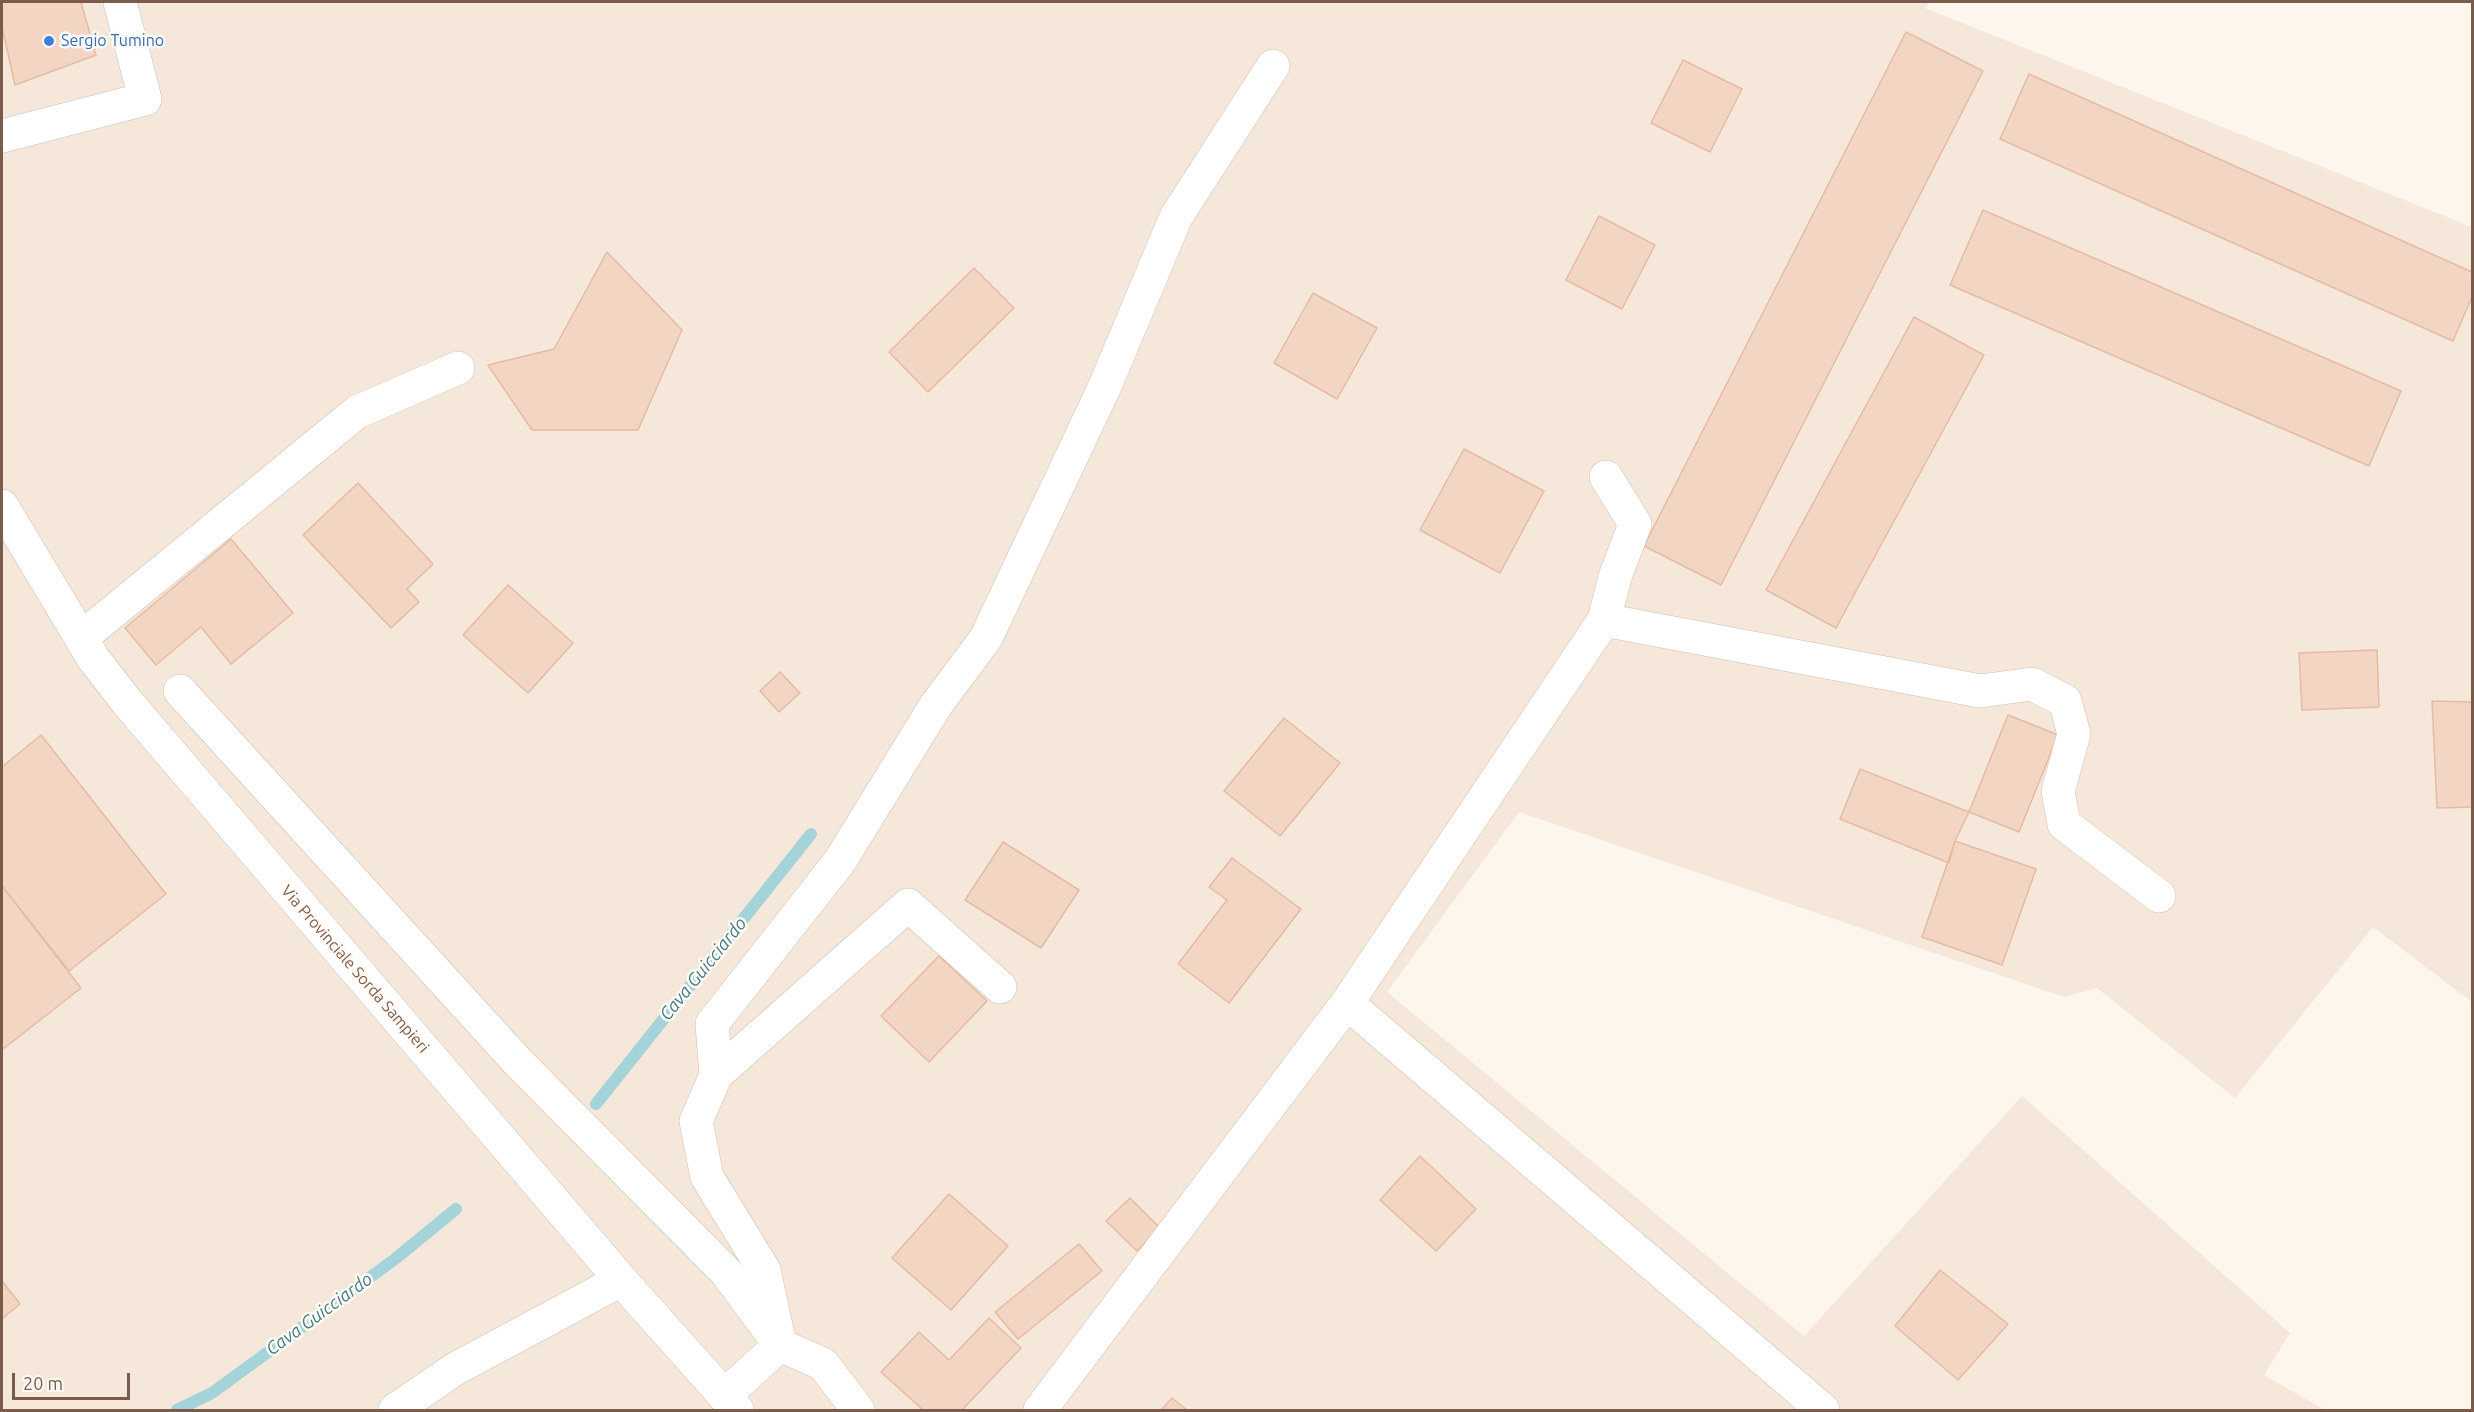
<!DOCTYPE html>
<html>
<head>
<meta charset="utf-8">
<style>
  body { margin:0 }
  #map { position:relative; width:2474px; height:1412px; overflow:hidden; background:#fdf6ec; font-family:Ubuntu,sans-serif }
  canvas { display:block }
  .frame { position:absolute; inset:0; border:3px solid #7a5c4d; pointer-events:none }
  .scale { position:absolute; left:12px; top:1373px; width:118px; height:27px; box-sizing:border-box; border:3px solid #7a5c4d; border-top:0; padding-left:8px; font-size:18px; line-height:21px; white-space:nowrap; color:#7a5c4d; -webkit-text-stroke:4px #fffaf3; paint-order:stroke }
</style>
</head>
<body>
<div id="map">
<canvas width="2474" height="1412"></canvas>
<div class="frame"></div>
<div class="scale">20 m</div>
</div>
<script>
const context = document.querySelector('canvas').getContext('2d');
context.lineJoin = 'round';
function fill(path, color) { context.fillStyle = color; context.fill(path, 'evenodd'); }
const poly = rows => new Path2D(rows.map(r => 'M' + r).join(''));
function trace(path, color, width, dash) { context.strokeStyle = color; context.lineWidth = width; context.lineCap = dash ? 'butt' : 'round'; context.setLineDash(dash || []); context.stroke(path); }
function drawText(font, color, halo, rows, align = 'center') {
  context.font = font + ' Ubuntu,sans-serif'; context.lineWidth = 5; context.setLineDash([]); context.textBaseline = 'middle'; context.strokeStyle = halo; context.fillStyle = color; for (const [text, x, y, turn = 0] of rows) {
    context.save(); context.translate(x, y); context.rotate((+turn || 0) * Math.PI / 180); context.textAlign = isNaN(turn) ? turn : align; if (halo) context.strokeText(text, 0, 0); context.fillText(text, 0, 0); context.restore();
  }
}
fill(poly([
  [2,2,1931,2,1925,8,2472,227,2472,1002,2373,927,2235,1098,2097,988,2064,997,1519,812,1387,992,1804,1336,2022,1096,2290,1333,2264,1375,2325,1410,2,1410]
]), '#f5e8da');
trace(poly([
  [596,1104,811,834],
  [177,1410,212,1393,395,1259,456,1209]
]), '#a5d3da', 12);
const building = poly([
  [2,2,81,2,96,55,15,85,2,27,2,2],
  [1906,32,1983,71,1721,585,1644,546,1906,32],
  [1683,60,1742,89,1710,152,1651,123,1683,60],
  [2029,74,2472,272,2472,297,2453,341,2000,139,2029,74],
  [1983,210,2401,391,2369,466,1950,285,1983,210],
  [1599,216,1655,245,1622,309,1566,280,1599,216],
  [607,252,682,330,638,430,532,430,488,365,554,349,607,252],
  [974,268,1014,308,928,392,889,352,974,268],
  [1313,293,1377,328,1337,399,1274,363,1313,293],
  [1914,317,1984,355,1836,628,1766,590,1914,317],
  [1464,449,1544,491,1500,573,1420,530,1464,449],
  [358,483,433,564,407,589,419,602,391,628,303,535,358,483],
  [231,539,293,613,231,664,201,627,156,665,125,628,231,539],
  [508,585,573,643,528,693,463,635,508,585],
  [2377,650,2379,707,2302,710,2299,653,2377,650],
  [780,672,800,693,779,712,760,691,780,672],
  [2432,701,2472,702,2472,807,2437,808,2432,701],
  [2008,715,2058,735,2019,832,1969,812,2008,715],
  [1284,718,1340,763,1280,836,1224,791,1284,718],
  [41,735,166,894,69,971,2,886,2,767,41,735],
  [1860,769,1969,812,1955,841,1949,863,1840,819,1860,769],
  [1955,841,2036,869,2002,965,1922,937,1955,841],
  [1003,842,1079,890,1041,948,965,900,1003,842],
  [1232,858,1301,909,1229,1003,1178,964,1227,900,1209,887,1232,858],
  [2,886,81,988,2,1050,2,886],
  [939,956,987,1001,929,1062,881,1016,939,956],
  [1420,1156,1476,1209,1436,1251,1380,1200,1420,1156],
  [949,1194,1008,1246,951,1310,892,1258,949,1194],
  [1130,1198,1160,1228,1137,1251,1106,1221,1130,1198],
  [1079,1244,1102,1271,1018,1339,995,1312,1079,1244],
  [1940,1270,2008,1324,1958,1380,1895,1326,1940,1270],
  [2,1281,20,1304,2,1319,2,1281],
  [989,1318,1021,1348,962,1410,923,1410,881,1372,919,1332,949,1360,989,1318],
  [1172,1398,1187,1410,1161,1410,1172,1398]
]);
fill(building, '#f3d5c3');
trace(building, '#e6bba3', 1.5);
const minor = poly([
  [2,136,145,99,120,2],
  [2,506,93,658,127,702,621,1280,737,1410],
  [1604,620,1980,691,2032,684,2065,701,2074,734,2058,791,2064,824,2159,896],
  [81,638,357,412,458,368],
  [180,691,517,1061,726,1272,780,1345,724,1396],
  [1347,1003,1823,1410],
  [716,1075,712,1024,840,861,936,705,986,638,1105,386,1176,217,1273,66],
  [395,1410,455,1369,621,1280],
  [858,1410,823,1364,780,1345,764,1270,707,1177,696,1121,716,1075,908,905,1000,987],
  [1040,1410,1347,1003,1604,620,1615,577,1635,524,1606,477]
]);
trace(minor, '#d1beb0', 34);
trace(minor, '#fff', 33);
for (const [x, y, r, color] of [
  [49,41,6,"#3f7fe0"]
]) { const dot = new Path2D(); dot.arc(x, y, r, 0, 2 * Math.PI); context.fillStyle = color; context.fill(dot); trace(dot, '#fffaf3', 2); }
drawText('16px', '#366cbe', '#fffaf3', [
  ["Sergio Tumino",61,41]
], 'left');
drawText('16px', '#7a5c4d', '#fffaf3', [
  ["Via Provinciale Sorda Sampieri",355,969,49]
]);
drawText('italic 18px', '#437c86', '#fffaf3', [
  ["Cava Guicciardo",703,969,-51],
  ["Cava Guicciardo",319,1314,-36]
]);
</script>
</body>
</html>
